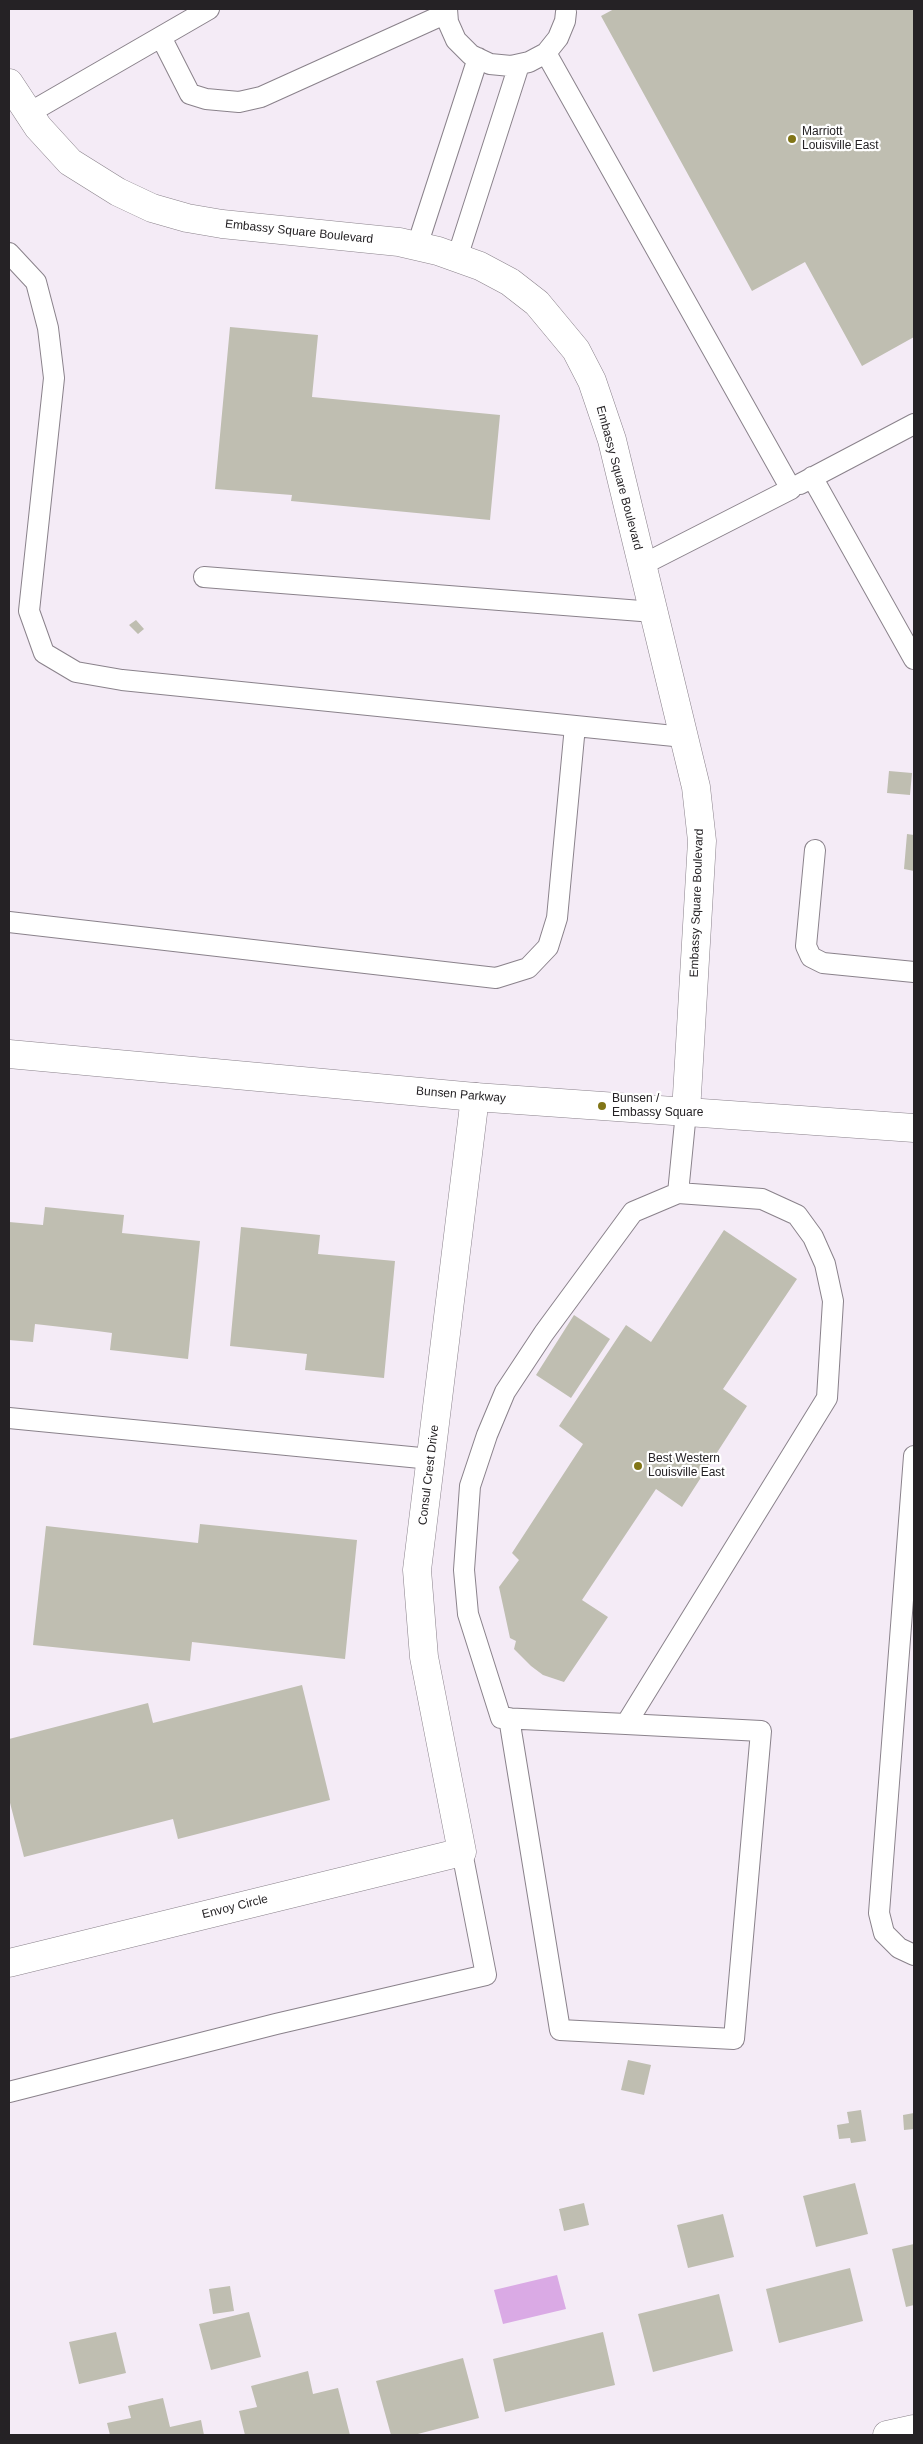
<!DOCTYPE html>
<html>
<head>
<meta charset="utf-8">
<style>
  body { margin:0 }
  #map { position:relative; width:923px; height:2444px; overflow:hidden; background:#f4ebf6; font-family:Helvetica,sans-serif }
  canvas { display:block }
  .frame { position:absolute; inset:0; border:10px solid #252225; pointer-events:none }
</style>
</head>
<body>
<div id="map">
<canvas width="923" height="2444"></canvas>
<div class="frame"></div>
</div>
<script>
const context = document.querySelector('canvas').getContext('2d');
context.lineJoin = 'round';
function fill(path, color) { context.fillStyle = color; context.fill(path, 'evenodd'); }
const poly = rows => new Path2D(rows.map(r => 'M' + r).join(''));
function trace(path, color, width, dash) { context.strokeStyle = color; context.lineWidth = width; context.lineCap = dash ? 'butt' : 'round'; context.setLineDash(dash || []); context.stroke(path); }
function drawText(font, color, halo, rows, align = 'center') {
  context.font = font + ' Helvetica,sans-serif'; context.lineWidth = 4.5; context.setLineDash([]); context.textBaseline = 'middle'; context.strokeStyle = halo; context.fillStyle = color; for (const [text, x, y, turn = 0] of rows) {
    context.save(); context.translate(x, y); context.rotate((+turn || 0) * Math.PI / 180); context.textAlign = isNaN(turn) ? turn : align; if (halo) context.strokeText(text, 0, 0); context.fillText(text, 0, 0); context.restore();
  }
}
fill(poly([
  [557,2275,566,2309,503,2324,494,2290]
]), '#daaae5');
fill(poly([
  [614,9,914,9,914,337,862,366,805,262,752,291,601,16],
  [230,327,318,335,312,397,500,415,490,520,291,501,292,495,215,489],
  [136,620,144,629,138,634,129,625],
  [889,771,912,773,910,795,887,793],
  [907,834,914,835,914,871,904,869],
  [45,1207,124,1215,122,1233,200,1241,188,1359,110,1350,112,1333,97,1331,35,1324,33,1342,9,1340,9,1222,43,1225],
  [241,1227,320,1235,318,1254,395,1261,384,1378,305,1370,307,1354,230,1346],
  [724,1230,797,1279,723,1389,747,1406,682,1507,656,1489,582,1600,608,1617,564,1682,543,1675,531,1666,514,1649,516,1641,510,1638,499,1587,519,1560,512,1553,583,1444,559,1426,626,1325,651,1342],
  [574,1315,610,1339,571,1398,536,1375],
  [200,1524,357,1540,345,1659,192,1642,190,1661,33,1645,46,1526,198,1543],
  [302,1685,330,1800,178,1839,173,1819,24,1857,9,1799,9,1739,148,1703,153,1723],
  [628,2060,651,2065,644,2095,621,2090],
  [861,2110,866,2141,851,2143,850,2138,839,2139,837,2125,849,2123,847,2112],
  [914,2113,914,2129,904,2130,903,2115],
  [855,2183,868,2234,816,2247,803,2196],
  [584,2203,589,2225,564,2231,559,2209],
  [723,2214,734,2257,688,2268,677,2225],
  [914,2244,914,2305,906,2307,892,2249],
  [850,2268,863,2321,779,2343,766,2289],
  [230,2286,234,2311,213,2314,209,2289],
  [719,2294,733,2351,653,2372,638,2314],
  [249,2312,261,2357,211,2370,199,2324],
  [116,2332,126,2373,79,2384,69,2342],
  [603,2332,615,2385,505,2412,493,2359],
  [463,2358,479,2418,414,2435,391,2435,376,2381],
  [308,2371,313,2394,338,2388,350,2435,245,2435,239,2411,257,2407,251,2386],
  [163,2398,170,2427,201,2420,204,2435,110,2435,107,2423,131,2418,128,2406]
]), '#bfbeb1');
const service = poly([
  [447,9,448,22,456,40,471,55,490,64,511,66,529,62,546,53,558,38,565,21,566,12],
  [161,37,190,94,206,99,239,102,261,97,447,13],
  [546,53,791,489,642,565],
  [29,113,209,9],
  [417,246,478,58],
  [9,253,36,282,48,328,54,378,29,611,44,653,76,672,122,680,684,737],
  [457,258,519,65],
  [812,477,914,659],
  [800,484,914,424],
  [204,577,654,612],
  [815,850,806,946,811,957,823,963,914,972],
  [9,922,496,978,528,968,548,947,557,918,575,726],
  [678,1193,633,1212,544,1333,505,1392,487,1435,470,1486,464,1570,468,1614,501,1718,626,1724,827,1398,833,1301,825,1264,813,1237,797,1215,762,1199,678,1193,686,1112],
  [9,1418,431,1459],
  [914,1456,879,1913,884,1933,899,1948,914,1955],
  [509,1718,560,2030,734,2039,761,1731,626,1724],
  [9,2092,276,2024,486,1975,462,1852]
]);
const minor = poly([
  [9,83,38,127,70,162,118,192,152,208,187,218,222,224,399,242,438,251,480,266,510,282,537,303,576,350,592,381,612,440,696,787,702,841,686,1112],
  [9,1963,462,1852,424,1657,417,1570,475,1097],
  [887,2435,914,2429]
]);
const tertiary = poly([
  [9,1054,475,1097,914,1128]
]);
trace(service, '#8a828b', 22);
trace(minor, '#8a828b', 29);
trace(tertiary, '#8a828b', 29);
trace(service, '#fff', 20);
trace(minor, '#fff', 28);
trace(tertiary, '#fff', 28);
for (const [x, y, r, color] of [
  [792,139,5,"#817517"],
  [602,1106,5,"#817517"],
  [638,1466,5,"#817517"]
]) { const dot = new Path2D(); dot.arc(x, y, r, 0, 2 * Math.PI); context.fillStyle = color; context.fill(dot); trace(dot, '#fff', 2); }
drawText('12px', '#252225', '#fff', [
  ["Marriott",802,132],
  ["Louisville East",802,146],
  ["Bunsen /",612,1099],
  ["Embassy Square",612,1113],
  ["Best Western",648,1459],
  ["Louisville East",648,1473]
], 'left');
drawText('12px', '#252225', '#fff', [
  ["Embassy Square Boulevard",299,232,6],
  ["Embassy Square Boulevard",619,478,75],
  ["Embassy Square Boulevard",697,903,-88],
  ["Bunsen Parkway",461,1095,5],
  ["Consul Crest Drive",429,1475,-83],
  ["Envoy Circle",235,1907,-14]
]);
</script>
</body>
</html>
